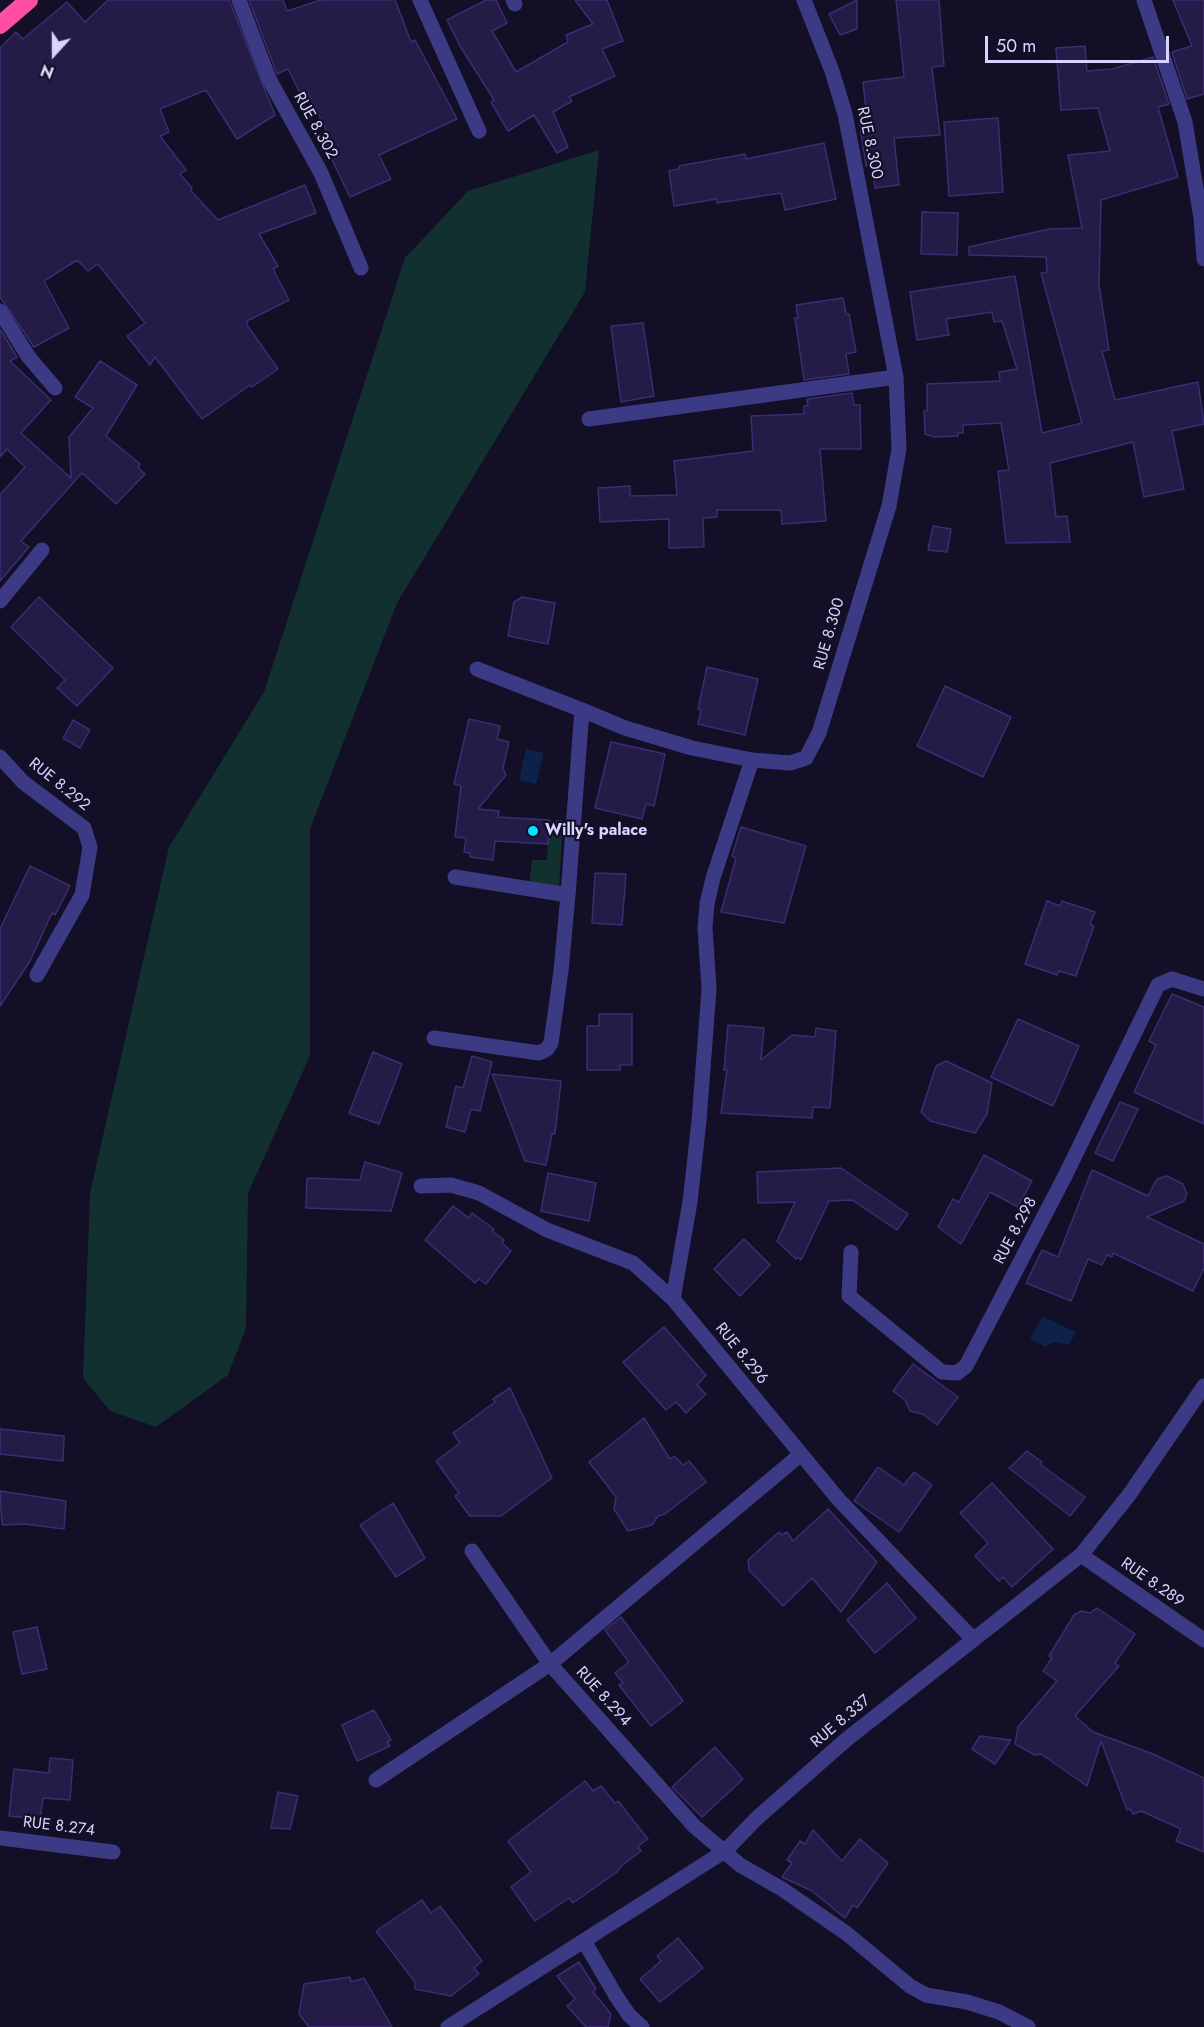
<!DOCTYPE html>
<html>
<head>
<meta charset="utf-8">
<style>
  body { margin:0 }
  #map { position:relative; width:1204px; height:2027px; overflow:hidden; background:#130f26; font-family:Jost,sans-serif }
  canvas { display:block }
  .north { position:absolute; left:24px; top:24px; width:60px; height:60px; -webkit-text-stroke:4px #130f26; paint-order:stroke; rotate:201deg; font-size:16px; font-weight:700; line-height:24px; text-align:center; color:#d9d4ff }
  .north::after { content:''; display:block; margin:auto; width:21px; height:27px; background:#d9d4ff; clip-path:polygon(50% 0,100% 100%,50% 72%,0 100%) }
  .scale { position:absolute; left:985px; top:36px; width:184px; height:27px; box-sizing:border-box; border:3px solid #d9d4ff; border-top:0; padding-left:8px; font-size:18px; line-height:21px; white-space:nowrap; color:#d9d4ff; -webkit-text-stroke:4px #130f26; paint-order:stroke }
</style>
</head>
<body>
<div id="map">
<canvas width="1204" height="2027"></canvas>
<div class="north">N</div>
<div class="scale">50 m</div>
</div>
<script>
const context = document.querySelector('canvas').getContext('2d');
context.lineJoin = 'round';
function fill(path, color) { context.fillStyle = color; context.fill(path, 'evenodd'); }
const poly = rows => new Path2D(rows.map(r => 'M' + r).join(''));
function trace(path, color, width, dash) { context.strokeStyle = color; context.lineWidth = width; context.lineCap = dash ? 'butt' : 'round'; context.setLineDash(dash || []); context.stroke(path); }
function drawText(font, color, halo, rows, align = 'center') {
  context.font = font + ' Jost,sans-serif'; context.lineWidth = 4.5; context.setLineDash([]); context.textBaseline = 'middle'; context.strokeStyle = halo; context.fillStyle = color; for (const [text, x, y, turn = 0] of rows) {
    context.save(); context.translate(x, y); context.rotate((+turn || 0) * Math.PI / 180); context.textAlign = isNaN(turn) ? turn : align; if (halo) context.strokeText(text, 0, 0); context.fillText(text, 0, 0); context.restore();
  }
}
fill(poly([
  [599,150,585,292,397,603,310,829,310,1056,248,1193,246,1328,228,1375,156,1427,110,1411,83,1378,90,1193,169,847,264,692,405,258,468,191],
  [549,820,563,820,559,888,529,886,532,860,547,860]
]), '#12302f');
fill(poly([
  [526,749,544,753,536,784,519,780],
  [1043,1317,1076,1332,1069,1345,1053,1342,1045,1347,1030,1338]
]), '#0c2248');
const building = poly([
  [108,0,229,0,275,115,237,139,206,90,160,109,169,132,160,136,186,170,180,174,192,188,191,191,218,220,305,185,316,213,259,234,278,266,273,269,289,300,247,321,247,325,278,369,252,387,250,385,202,419,155,357,150,365,127,336,145,323,98,264,88,271,77,260,44,281,69,328,34,347,0,297,0,48,16,32,23,39,67,2,85,22,108,0],
  [249,0,283,0,287,11,321,0,395,0,411,42,415,40,457,119,379,155,391,179,350,197,325,145,332,142,308,93,302,97,288,69,277,74,249,0],
  [486,0,496,0,507,23,492,31,516,72,568,42,566,35,593,24,575,0,607,0,623,41,602,49,615,76,569,97,572,101,553,112,568,147,557,153,534,115,508,131,491,102,494,100,460,46,447,20,486,0],
  [857,0,857,29,840,35,829,14,857,0],
  [896,0,939,0,944,66,932,67,940,135,894,138,899,185,875,188,872,165,866,166,859,120,867,119,863,82,904,77,896,0],
  [1173,0,1204,0,1204,94,1187,99,1172,52,1192,46,1173,0],
  [1085,46,1087,71,1112,69,1153,57,1169,104,1158,107,1178,177,1101,200,1099,285,1109,350,1102,351,1115,400,1198,382,1204,424,1172,431,1184,489,1144,497,1133,442,1050,463,1056,517,1067,516,1070,542,1006,543,998,471,1009,470,1001,423,963,425,963,433,958,433,958,436,934,437,925,434,924,411,927,411,927,384,1000,381,999,372,1017,369,1002,321,994,322,992,312,946,319,949,335,917,340,910,292,1015,276,1042,433,1082,423,1041,273,1047,272,1046,257,969,255,969,247,1049,229,1082,228,1068,155,1110,151,1098,108,1061,110,1056,48,1085,46],
  [998,118,1003,192,949,196,944,122,998,118],
  [824,143,836,199,785,210,781,193,717,203,717,199,674,206,669,171,679,169,679,166,745,154,746,159,824,143],
  [922,212,958,213,957,255,921,254,922,212],
  [843,298,846,314,849,314,856,352,846,354,849,374,804,380,795,318,798,318,796,305,843,298],
  [643,323,654,396,621,402,611,326,643,323],
  [0,329,17,357,10,361,51,400,21,433,71,478,69,437,93,408,75,397,100,361,137,385,106,436,140,464,138,467,145,474,116,504,82,473,21,541,29,547,0,581,0,495,25,467,7,449,0,457,0,329],
  [852,393,854,405,860,405,861,449,820,449,826,521,782,524,781,510,717,510,717,517,703,518,704,547,669,548,669,519,600,522,598,488,630,486,630,496,677,495,674,461,753,451,751,416,804,414,804,406,808,406,807,399,852,393],
  [933,526,951,529,947,552,928,550,933,526],
  [39,597,113,668,77,706,57,688,65,680,11,627,39,597],
  [522,597,555,603,548,644,508,636,514,602,522,597],
  [707,667,758,679,745,735,698,724,701,710,698,709,707,667],
  [945,686,1011,717,983,777,917,746,945,686],
  [469,719,500,726,497,739,509,742,503,768,506,775,478,809,499,811,498,817,549,820,548,844,495,841,493,860,470,857,470,853,464,852,466,838,455,837,461,786,454,784,469,719],
  [73,720,90,730,80,748,63,738,73,720],
  [611,742,665,754,654,806,646,804,642,819,595,808,611,742],
  [741,827,806,846,784,923,721,912,736,858,732,856,741,827],
  [30,866,70,886,55,915,52,913,30,961,0,1006,0,929,30,866],
  [595,873,626,874,622,925,592,923,595,873],
  [1047,901,1060,906,1062,901,1095,912,1090,924,1094,926,1076,976,1059,971,1057,975,1025,964,1047,901],
  [1172,994,1204,1007,1204,1124,1134,1092,1156,1045,1149,1041,1172,994],
  [599,1014,632,1014,632,1065,620,1065,620,1070,587,1070,587,1026,599,1026,599,1014],
  [1018,1019,1079,1046,1053,1106,991,1077,1018,1019],
  [728,1025,764,1028,761,1060,792,1035,815,1037,816,1028,836,1031,830,1108,813,1107,812,1118,721,1113,727,1070,724,1070,728,1025],
  [373,1052,402,1064,379,1124,349,1113,373,1052],
  [472,1056,492,1062,480,1111,471,1109,465,1132,446,1127,456,1086,463,1088,472,1056],
  [946,1061,992,1083,987,1114,975,1133,930,1121,921,1112,936,1066,946,1061],
  [492,1074,561,1081,555,1134,552,1134,546,1165,525,1161,492,1074],
  [1120,1102,1138,1109,1113,1161,1095,1153,1120,1102],
  [984,1155,1032,1181,1018,1207,990,1192,961,1244,938,1227,953,1199,959,1202,984,1155],
  [365,1162,402,1173,391,1211,306,1208,307,1178,360,1180,365,1162],
  [841,1168,908,1214,897,1230,852,1200,829,1201,801,1260,798,1257,796,1259,777,1241,795,1202,758,1203,757,1172,841,1168],
  [1092,1170,1148,1196,1157,1179,1167,1176,1183,1184,1187,1194,1184,1201,1147,1217,1204,1244,1204,1268,1193,1291,1113,1253,1112,1257,1107,1255,1102,1265,1088,1259,1071,1301,1026,1283,1042,1250,1058,1257,1092,1170],
  [548,1173,596,1183,589,1221,541,1211,548,1173],
  [453,1206,469,1218,472,1213,494,1229,492,1231,504,1240,502,1243,511,1251,486,1284,479,1279,475,1283,425,1240,453,1206],
  [744,1239,770,1265,740,1296,714,1269,744,1239],
  [664,1327,706,1375,697,1385,706,1394,686,1413,676,1402,666,1410,623,1362,664,1327],
  [913,1364,958,1397,937,1425,923,1414,910,1411,905,1400,893,1391,913,1364],
  [510,1388,552,1478,501,1516,470,1516,455,1496,459,1493,436,1461,460,1443,453,1433,495,1402,493,1399,510,1388],
  [644,1418,670,1459,674,1456,683,1465,689,1461,706,1482,665,1514,658,1516,652,1525,628,1531,614,1509,616,1497,589,1462,644,1418],
  [0,1429,64,1436,63,1461,0,1454,0,1429],
  [1027,1451,1042,1462,1040,1464,1085,1497,1070,1516,1009,1468,1027,1451],
  [878,1467,904,1485,914,1472,932,1485,899,1532,854,1501,878,1467],
  [992,1483,1053,1549,1012,1587,1003,1577,999,1581,975,1556,988,1543,960,1513,992,1483],
  [0,1491,66,1501,64,1529,25,1524,2,1525,0,1491],
  [393,1503,425,1558,396,1577,360,1525,393,1503],
  [828,1509,877,1562,841,1612,812,1578,783,1606,749,1570,748,1560,779,1532,782,1535,787,1532,793,1541,828,1509],
  [887,1583,916,1618,875,1653,847,1620,887,1583],
  [1097,1608,1135,1634,1115,1663,1119,1666,1075,1716,1093,1732,1153,1754,1204,1778,1204,1852,1176,1841,1181,1829,1141,1811,1133,1814,1130,1809,1127,1810,1101,1741,1087,1786,1041,1754,1035,1755,1015,1744,1018,1727,1057,1681,1043,1671,1052,1658,1049,1656,1074,1615,1081,1611,1090,1613,1097,1608],
  [621,1617,683,1701,651,1726,619,1685,623,1683,615,1673,629,1662,605,1630,621,1617],
  [37,1627,47,1669,22,1674,13,1632,37,1627],
  [374,1710,391,1740,387,1742,390,1746,357,1761,342,1725,374,1710],
  [980,1736,1011,1740,995,1764,972,1749,980,1736],
  [715,1747,743,1779,702,1817,672,1787,715,1747],
  [50,1758,73,1760,70,1800,43,1798,40,1819,9,1816,14,1769,49,1773,50,1758],
  [585,1781,593,1791,601,1786,615,1803,618,1801,648,1839,638,1846,641,1851,621,1866,617,1872,573,1903,569,1898,535,1921,511,1887,531,1872,508,1841,585,1781],
  [278,1792,298,1796,290,1829,271,1828,278,1792],
  [813,1830,842,1861,860,1839,888,1863,857,1908,853,1905,845,1918,812,1891,782,1877,792,1863,787,1860,800,1841,805,1844,813,1830],
  [422,1900,431,1913,440,1906,482,1961,474,1968,479,1974,451,1996,415,1989,415,1982,376,1931,422,1900],
  [678,1938,703,1968,660,2002,640,1979,661,1961,657,1956,678,1938],
  [579,1962,596,1989,593,1992,611,2014,608,2027,586,2027,567,2006,575,1999,557,1976,579,1962],
  [350,1977,351,1982,364,1978,392,2027,309,2027,299,2014,304,1984,350,1977]
]);
fill(building, '#241b47');
trace(building, '#3b2d73', 1.5);
trace(poly([
  [239,0,269,79,321,173,361,268],
  [420,0,479,131],
  [513,0,515,4],
  [1144,0,1185,122,1201,218,1204,259],
  [0,311,28,356,55,388],
  [589,419,896,377],
  [0,601,42,550],
  [477,669,582,710],
  [0,757,23,782,84,828,90,847,82,895,37,975],
  [455,877,568,895,582,710,625,728,692,748,752,760,790,763,806,758,819,733,889,506,899,449,896,377,845,114,832,71,804,0],
  [434,1038,539,1053,547,1049,551,1043,561,971,568,895],
  [421,1186,451,1185,479,1193,547,1230,633,1263,673,1299,839,1500,973,1639],
  [851,1252,849,1296,942,1372,957,1373,966,1366,1065,1176,1158,985,1172,979,1204,989],
  [673,1299,690,1202,699,1121,709,989,705,928,707,904,713,878,752,760],
  [472,1551,550,1664,694,1826,740,1865,782,1889,846,1933,910,1986,926,1995,967,2002,999,2012,1028,2027],
  [1081,1555,1204,1640],
  [376,1780,550,1664,800,1455],
  [0,1838,113,1852],
  [584,1941,616,1996,629,2015,642,2027],
  [448,2027,725,1851,757,1818,847,1739,1081,1555,1129,1495,1204,1386]
]), '#3d3a85', 15);
trace(poly([
  [0,25,29,0]
]), '#ff4fa3', 18);
for (const [x, y, r, color] of [
  [533,831,6,"#00e5ff"]
]) { const dot = new Path2D(); dot.arc(x, y, r, 0, 2 * Math.PI); context.fillStyle = color; context.fill(dot); trace(dot, '#130f26', 2); }
drawText('16px', '#d9d4ff', '#130f26', [
  ["RUE 8.302",315,126,61],
  ["RUE 8.300",869,143,78],
  ["RUE 8.300",830,634,-74],
  ["RUE 8.292",59,785,39],
  ["RUE 8.298",1016,1231,-62],
  ["RUE 8.296",741,1354,51],
  ["RUE 8.289",1152,1583,35],
  ["RUE 8.294",603,1697,48],
  ["RUE 8.337",841,1722,-40],
  ["RUE 8.274",59,1827,7]
]);
drawText('bold 16px', '#d9d4ff', '#130f26', [
  ["Willy's palace",545,831]
], 'left');
</script>
</body>
</html>
